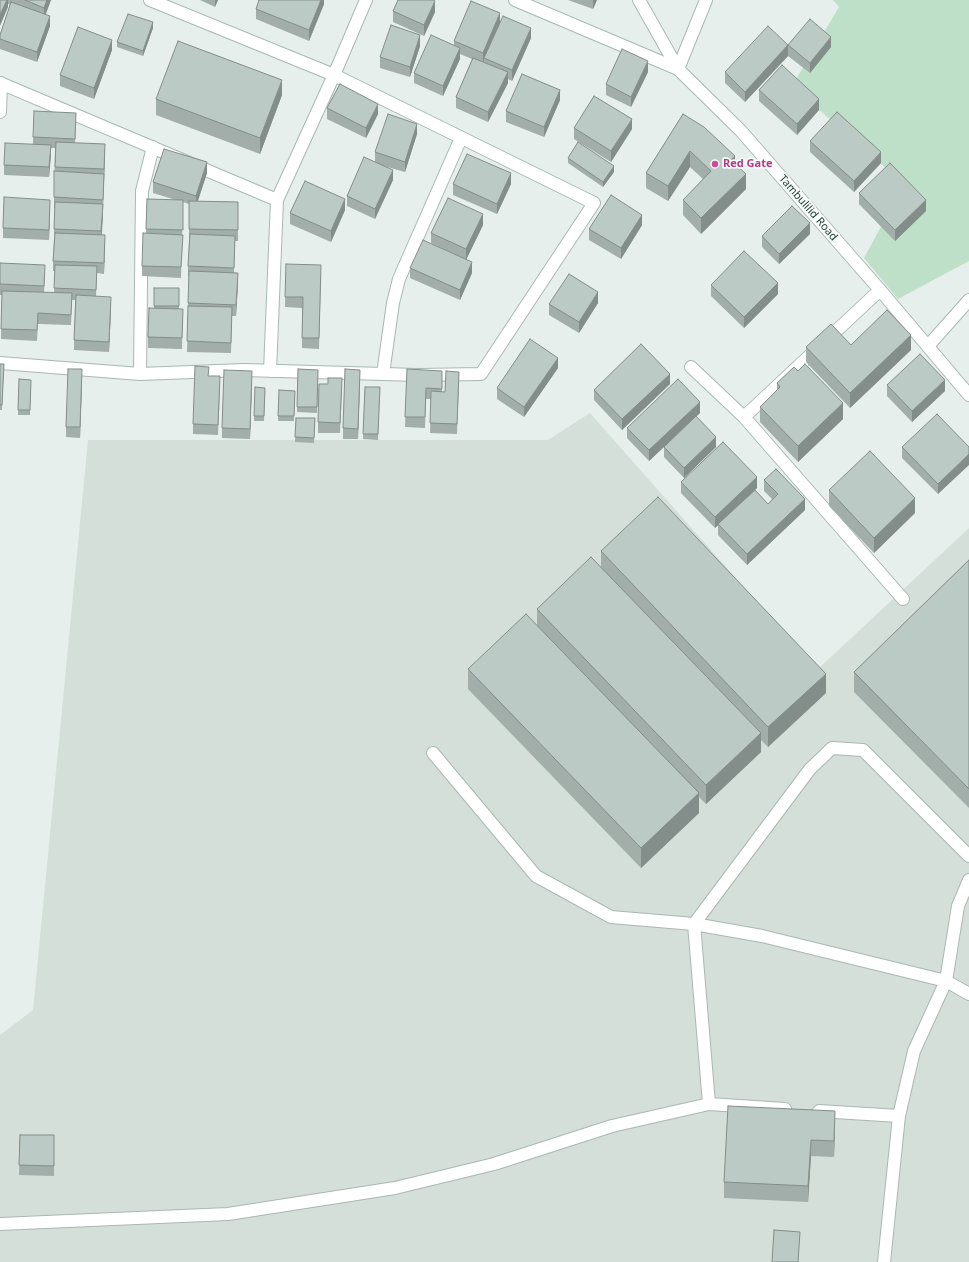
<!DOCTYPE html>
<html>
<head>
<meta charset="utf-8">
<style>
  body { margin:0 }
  canvas { display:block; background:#e6efeb }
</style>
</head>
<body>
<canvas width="969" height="1262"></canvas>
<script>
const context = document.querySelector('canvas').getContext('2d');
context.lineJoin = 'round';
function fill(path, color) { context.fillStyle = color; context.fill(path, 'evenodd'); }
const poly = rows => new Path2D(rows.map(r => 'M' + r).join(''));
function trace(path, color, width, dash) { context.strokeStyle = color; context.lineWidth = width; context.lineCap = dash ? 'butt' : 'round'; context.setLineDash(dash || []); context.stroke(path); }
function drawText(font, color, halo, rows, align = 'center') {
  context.font = font + ' "Noto Sans",sans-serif'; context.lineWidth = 3.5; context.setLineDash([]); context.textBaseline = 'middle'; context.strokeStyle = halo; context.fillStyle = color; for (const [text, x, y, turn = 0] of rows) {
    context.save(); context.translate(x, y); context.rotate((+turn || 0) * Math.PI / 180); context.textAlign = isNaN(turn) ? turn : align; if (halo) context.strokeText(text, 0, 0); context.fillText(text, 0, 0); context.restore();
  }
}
fill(poly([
  [590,413,817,670,969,528,969,1262,0,1262,0,1035,33,1010,88,440,548,440]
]), '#d4dfda');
fill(poly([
  [833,0,969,0,969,261,898,299,864,258,904,184,792,86,839,7]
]), '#bfe0c8');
const service = poly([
  [928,346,969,300],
  [433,753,536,876,611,917,694,924,762,936,946,981,914,1051,899,1116,884,1262],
  [969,880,958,906,946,981,969,994],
  [709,1104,694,924,810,769,832,748,863,750,969,856],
  [819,1111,899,1116],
  [0,1224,228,1214,395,1188,494,1164,612,1126,709,1104,785,1109]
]);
const minor = poly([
  [515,0,678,69,706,0],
  [0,83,277,200],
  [0,112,1,83],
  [0,363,140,374,244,370,418,375,481,374,594,203,334,75,150,0],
  [691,367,744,417,903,599],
  [270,371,277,200,334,75,366,0],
  [140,374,142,191,153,147],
  [383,374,393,303,399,279,461,138],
  [744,417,880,290]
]);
const tertiary = poly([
  [639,0,678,69,741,131,880,290,969,395]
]);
trace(service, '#a8b8b2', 14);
trace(minor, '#a8b8b2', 14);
trace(tertiary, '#a8b8b2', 14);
trace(service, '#fff', 12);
trace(minor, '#fff', 12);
trace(tertiary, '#fff', 12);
fill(poly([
  [0,0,51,0,46,14,50,26,37,62,0,49,0,35,11,5,8,4,8,7],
  [200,0,218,0,215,7],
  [324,0,324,4,309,41,256,19,256,9],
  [568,0,597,0,593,9],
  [393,11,435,12,424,36,393,22],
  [500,22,531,38,512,81,508,79,508,83,488,122,456,108,456,97,472,59,460,54,460,59,443,96,414,83,414,73,454,45,454,41],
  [153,28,143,56,117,47,117,42],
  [788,45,831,47,810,73,788,56,745,102,725,83,725,72],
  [420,46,410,77,380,68,380,57],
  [112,50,94,99,60,86,60,75],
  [648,72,631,107,606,95,606,84],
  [759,90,819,110,797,135,759,101],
  [282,95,260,154,156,115,156,99],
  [560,100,544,137,506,122,506,111],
  [327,108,378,114,366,138,327,119],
  [683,114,735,164,746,189,701,234,683,215,683,200,703,179,690,167,668,201,646,188,646,173],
  [76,124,75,143,105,154,103,210,102,235,105,245,104,274,97,273,96,296,111,308,109,352,74,350,75,300,72,300,71,325,38,324,37,341,1,339,2,295,0,295,0,263,45,275,44,292,54,293,55,271,53,271,53,261,54,239,54,229,55,208,54,208,54,197,55,148,51,148,49,177,4,175,4,165,33,144,33,137],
  [574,128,632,129,611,162,574,139],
  [417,134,405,172,384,166,393,180,375,219,347,206,347,196,375,162,375,152],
  [810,141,881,163,854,192,810,152],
  [568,158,614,172,603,187,568,163],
  [207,173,198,201,238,202,238,241,235,241,234,273,238,283,236,316,232,316,231,353,187,352,188,314,188,303,189,276,188,276,188,266,189,239,189,204,183,202,181,278,142,276,142,266,146,233,147,199,176,200,153,193,153,182],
  [453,184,511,184,497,214,453,195],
  [859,193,926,211,895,241,859,204],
  [50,210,49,240,3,238,3,228],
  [345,210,331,242,290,224,290,213],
  [483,225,466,260,472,273,460,300,410,278,410,268,466,260,431,243,431,233],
  [642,225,621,259,589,240,589,229],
  [810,234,779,264,762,247,762,236],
  [286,264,321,276,319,349,302,348,302,308,285,307],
  [711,285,778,294,744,328,711,296],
  [154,288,179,288,179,309,183,309,182,349,148,348,148,337,154,308],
  [598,303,579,333,549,315,549,304],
  [851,345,911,350,850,408,806,362,806,347],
  [0,364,4,364,2,410,0,410],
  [558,368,524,417,497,399,497,388],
  [298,369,318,370,317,413,297,412],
  [407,369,442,371,442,392,445,392,459,382,457,434,430,433,431,399,426,399,425,428,405,427],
  [209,376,220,387,218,435,193,434,193,424],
  [19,379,31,380,30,415,18,415],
  [82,380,80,438,66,437,66,427],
  [360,380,358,439,343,439,343,428],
  [252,382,250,439,222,438,222,428],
  [777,383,843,419,798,462,760,422,760,407,777,390],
  [670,384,622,430,594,400,594,390],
  [887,385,945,391,912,422,887,396],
  [255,387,265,388,264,421,254,421],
  [365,387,380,387,378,440,363,439],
  [342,389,340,433,318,433,318,422],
  [279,390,295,391,294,421,278,421],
  [700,413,649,461,627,438,627,428],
  [296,418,315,418,314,443,295,442],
  [664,447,716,447,684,478,664,457],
  [902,447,969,447,938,494,902,458],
  [764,480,805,510,747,565,718,535,718,525,715,528,681,493,681,482,757,488,755,490,768,504,772,499,764,491],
  [829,490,915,513,874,553,829,506],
  [601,551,826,693,768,747,761,740,761,752,706,804,699,797,699,813,641,868,468,689,468,669,537,625,537,609,601,566],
  [969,560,969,808,854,692,854,672],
  [835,1126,834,1157,811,1156,808,1202,724,1198,724,1182],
  [20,1135,54,1135,54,1176,19,1175]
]), '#a1aea9');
fill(poly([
  [7,0,8,0,8,7,0,26,0,15],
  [47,0,51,0,44,18,44,8],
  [215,0,218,0,215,7],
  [321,0,324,0,324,4,309,41,309,30],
  [593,0,597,0,593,9],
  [435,1,435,12,424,36,424,25],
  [500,13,500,24,484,58,484,60,483,64,483,53],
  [50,16,50,26,37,62,37,52],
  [153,22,153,28,143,56,143,51],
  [531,28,531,38,512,81,512,70],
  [420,35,420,46,410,77,410,67],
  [831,37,831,47,810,73,810,63],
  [112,40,112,50,94,99,94,88],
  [788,45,788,56,745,102,745,92],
  [460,48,460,59,443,96,443,86],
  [648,61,648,72,631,107,631,97],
  [508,72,508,83,488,122,488,112],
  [282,80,282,95,260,154,260,138],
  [560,90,560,100,544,137,544,127],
  [819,99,819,110,797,135,797,124],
  [378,104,378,114,366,138,366,128],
  [632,119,632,129,611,162,611,151],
  [417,124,417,134,405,172,405,162],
  [105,144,105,154,103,210,104,169],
  [51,145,51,156,49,177,49,167],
  [690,151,690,167,668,201,668,186],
  [881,152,881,163,854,192,854,181],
  [735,156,735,171,731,160],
  [207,162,207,173,196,206,196,196],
  [614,166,614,172,603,187,603,182],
  [393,170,393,180,375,219,375,209],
  [511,173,511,184,497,214,497,204],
  [746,174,746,189,701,234,701,218],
  [345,199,345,210,331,242,331,231],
  [50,200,50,210,49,240,49,230],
  [926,200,926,211,895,241,895,230],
  [103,204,103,214,101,242,101,231],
  [483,214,483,225,466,260,466,249],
  [642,215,642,225,621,259,621,248],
  [810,223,810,234,779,264,779,254],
  [105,235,105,245,104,274,104,263],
  [472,262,472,273,460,300,460,290],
  [238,273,238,283,236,316,236,305],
  [778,283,778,294,744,328,744,317],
  [598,292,598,303,579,333,579,322],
  [111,297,111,308,109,352,109,342],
  [911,335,911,350,850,408,850,393],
  [558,358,558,368,524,417,524,407],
  [82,369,82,380,80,438,80,427],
  [360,370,360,380,358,439,358,429],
  [252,371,252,382,250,439,250,429],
  [670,374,670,384,622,430,622,419],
  [945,380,945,391,912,422,912,411],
  [700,402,700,413,649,461,649,450],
  [843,403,843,419,798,462,798,446],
  [716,437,716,447,684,478,684,468],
  [969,454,969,465,938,494,938,484],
  [757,477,757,488,715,528,715,517],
  [915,498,915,513,874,553,874,538],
  [805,499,805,510,747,565,747,554],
  [826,674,826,693,768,747,768,727],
  [761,733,761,752,706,804,706,785],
  [699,793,699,813,641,868,641,848],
  [835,1111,835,1126,834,1157,834,1141],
  [811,1140,811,1156,808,1202,808,1186]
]), '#838d89');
const building = poly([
  [0,0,7,0,0,15,0,0],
  [25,0,47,0,44,8,25,0],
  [259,0,321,0,309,30,256,9,259,0],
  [398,0,433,0,435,1,424,25,393,11,398,0],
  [471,1,500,13,483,53,454,41,471,1],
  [11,2,50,16,37,52,0,39,0,35,11,2],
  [128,14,153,22,143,51,117,42,128,14],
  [503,16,531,28,512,70,484,58,503,16],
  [810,19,831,37,810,63,788,45,810,19],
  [391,25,420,35,410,67,380,57,391,25],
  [768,26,788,45,745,92,725,72,768,26],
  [78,27,112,40,94,88,60,75,78,27],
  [431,35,460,48,443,86,414,73,431,35],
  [178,41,282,80,260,138,156,99,178,41],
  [622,49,648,61,631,97,606,84,622,49],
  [473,58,508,72,488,112,456,97,473,58],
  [782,65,819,99,797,124,759,90,782,65],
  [522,74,560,90,544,127,506,111,522,74],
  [340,84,378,104,366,128,327,108,340,84],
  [594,96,632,119,611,151,574,128,594,96],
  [34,111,76,113,75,139,33,137,34,111],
  [837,112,881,152,854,181,810,141,837,112],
  [388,114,417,124,405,162,375,152,388,114],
  [683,114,704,127,735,156,731,160,746,174,701,218,683,200,711,171,690,151,668,186,646,173,683,114],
  [56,142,105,144,104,169,55,167,56,142],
  [578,142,614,166,603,182,568,158,578,142],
  [5,143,51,145,49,167,4,165,5,143],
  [164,149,207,162,196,196,153,182,164,149],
  [467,154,511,173,497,204,453,184,467,154],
  [364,157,393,170,375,209,347,196,364,157],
  [890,163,926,200,895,230,859,193,890,163],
  [54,171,104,174,103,200,54,197,54,171],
  [305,181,345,199,331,231,290,213,305,181],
  [611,195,642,215,621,248,589,229,611,195],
  [4,197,50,200,49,230,3,228,4,197],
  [448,198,483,214,466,249,431,233,448,198],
  [147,199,183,200,183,230,146,229,147,199],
  [189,201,238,202,238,230,189,229,189,201],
  [55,202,103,204,101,231,54,229,55,202],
  [792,206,810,223,779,254,762,236,792,206],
  [55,233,105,235,104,263,53,261,55,233],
  [143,233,183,235,181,267,142,266,143,233],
  [190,234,235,236,234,268,188,266,190,234],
  [423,240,472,262,460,290,410,268,423,240],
  [744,251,778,283,744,317,711,285,744,251],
  [0,263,45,265,44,286,0,284,0,263],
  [286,264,321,265,319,338,302,338,303,297,285,297,286,264],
  [55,265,97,266,96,290,54,288,55,265],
  [189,271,238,273,236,305,188,303,189,271],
  [569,274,598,292,579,322,549,304,569,274],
  [154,288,179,288,179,306,154,306,154,288],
  [2,291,72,293,71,315,38,313,37,330,1,329,2,291],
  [76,295,111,297,109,342,74,340,76,295],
  [188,306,232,307,231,343,187,341,188,306],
  [149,308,183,309,182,338,148,337,149,308],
  [887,310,911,335,850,393,806,347,831,324,851,345,887,310],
  [530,339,558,358,524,407,497,388,530,339],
  [641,344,670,374,622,419,594,390,641,344],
  [920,354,945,380,912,411,887,385,920,354],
  [0,364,4,364,2,405,0,405,0,364],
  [805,364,843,403,798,446,760,407,780,387,777,383,794,367,798,371,805,364],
  [195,366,209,367,208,376,220,376,218,425,193,424,195,366],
  [68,369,82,369,80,427,66,427,68,369],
  [298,369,318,370,317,407,297,407,298,369],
  [345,369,360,370,358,429,343,428,345,369],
  [407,369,442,371,442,389,426,388,425,417,405,417,407,369],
  [224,370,252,371,250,429,222,428,224,370],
  [446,371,459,372,457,424,430,423,431,391,445,392,446,371],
  [328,378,342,378,340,423,318,422,319,384,328,384,328,378],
  [19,379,31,380,30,410,18,410,19,379],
  [678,379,700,402,649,450,627,428,678,379],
  [255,387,265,388,264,416,254,416,255,387],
  [365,387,380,387,378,434,363,434,365,387],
  [279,390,295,391,294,416,278,416,279,390],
  [937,414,969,447,969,454,938,484,902,447,937,414],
  [696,416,716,437,684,468,664,447,696,416],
  [296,418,315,418,314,438,295,437,296,418],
  [723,442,757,477,715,517,681,482,723,442],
  [870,451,915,498,874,538,829,490,870,451],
  [776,469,805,499,747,554,718,524,755,490,768,504,778,494,764,480,776,469],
  [658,497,826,674,768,727,601,551,658,497],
  [591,557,761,733,706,785,537,609,591,557],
  [969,560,969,789,854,672,969,560],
  [526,614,699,793,641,848,468,669,526,614],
  [728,1106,835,1111,834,1141,811,1140,808,1186,724,1182,728,1106],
  [20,1135,54,1135,54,1166,19,1165,20,1135],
  [774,1230,800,1232,798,1262,772,1262,774,1230]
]);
fill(building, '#bbcac4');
trace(building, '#838d89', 1);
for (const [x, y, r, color] of [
  [715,164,4,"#d1479c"]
]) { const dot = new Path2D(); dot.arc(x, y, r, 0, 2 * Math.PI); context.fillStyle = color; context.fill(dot); trace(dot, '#f7fbf9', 1.5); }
drawText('bold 11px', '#b23c85', '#f7fbf9', [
  ["Red Gate",723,164]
], 'left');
drawText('11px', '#24423a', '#f7fbf9', [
  ["Tambulilid Road",808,208,49]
]);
</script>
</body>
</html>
